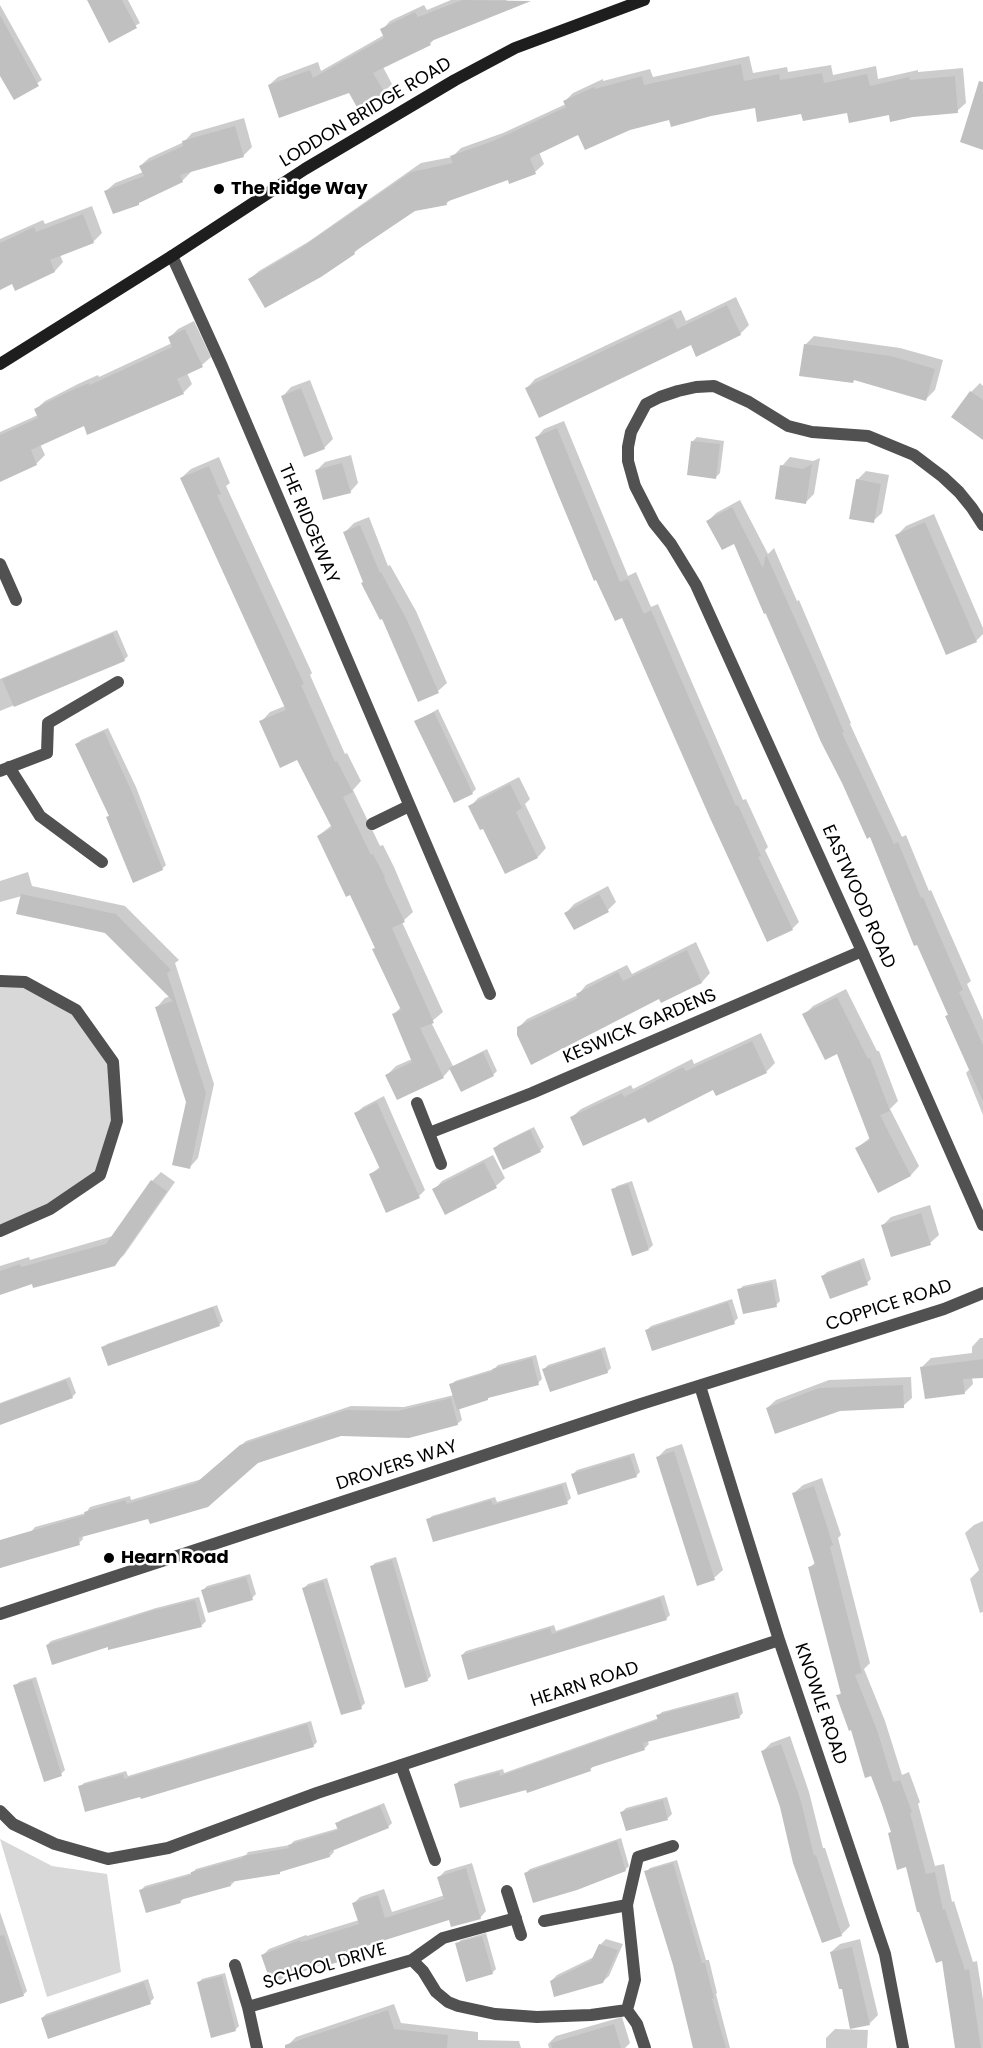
<!DOCTYPE html>
<html>
<head>
<meta charset="utf-8">
<style>
  body { margin:0 }
  canvas { display:block; background:#fff }
</style>
</head>
<body>
<canvas width="983" height="2048"></canvas>
<script>
const context = document.querySelector('canvas').getContext('2d');
context.lineJoin = 'round';
function fill(path, color) { context.fillStyle = color; context.fill(path, 'evenodd'); }
const poly = rows => new Path2D(rows.map(r => 'M' + r).join(''));
function trace(path, color, width, dash) { context.strokeStyle = color; context.lineWidth = width; context.lineCap = dash ? 'butt' : 'round'; context.setLineDash(dash || []); context.stroke(path); }
function drawText(font, color, halo, rows, align = 'center') {
  context.font = font + ' Poppins,sans-serif'; context.lineWidth = 5; context.setLineDash([]); context.textBaseline = 'middle'; context.strokeStyle = halo; context.fillStyle = color; for (const [text, x, y, turn = 0] of rows) {
    context.save(); context.translate(x, y); context.rotate((+turn || 0) * Math.PI / 180); context.textAlign = isNaN(turn) ? turn : align; if (halo) context.strokeText(text, 0, 0); context.fillText(text, 0, 0); context.restore();
  }
}
fill(poly([
  [0,981,25,982,76,1010,113,1062,117,1121,100,1175,0,1231],
  [0,1839,52,1866,107,1874,121,1972,47,1997]
]), '#d8d8d8');
fill(poly([
  [88,0,128,0,140,23,110,41],
  [451,0,507,0,503,5,436,37,430,44,383,67,392,84,384,92,269,85,278,77,318,62,321,71,384,35,382,30,390,21,424,5,427,10],
  [0,5,42,80,14,98,0,73],
  [749,56,753,73,787,67,788,72,831,65,833,75,876,66,878,79,918,70,918,72,963,68,966,103,957,111,890,113,849,111,803,113,756,106,710,115,670,118,579,133,539,152,544,164,535,172,508,178,452,198,446,204,415,210,363,244,354,253,321,275,250,279,259,271,308,242,421,163,452,157,461,148,503,133,566,104,565,101,573,93,603,79,603,81,650,69,653,77],
  [244,118,252,147,243,156,190,171,191,172,182,181,106,191,115,183,143,172,140,166,149,158,184,142,192,133],
  [92,206,102,233,93,242,60,255,63,262,55,271,13,282,0,289,0,239,43,220,45,224],
  [736,297,749,325,740,334,691,343,527,388,535,379,681,310,686,321],
  [194,321,211,357,202,365,187,373,192,384,183,393,84,424,40,444,45,455,36,464,0,480,0,432,38,415,36,409,45,401,78,384,98,375,99,377,172,343,169,338,178,329],
  [814,336,900,348,943,360,935,390,926,399,855,379,853,381,805,345],
  [310,380,333,439,324,448,283,396,291,387],
  [980,383,983,386,983,438,971,392],
  [564,421,628,576,636,572,651,607,658,604,743,800,746,799,768,847,765,850,799,922,792,929,623,616,537,437,544,429],
  [697,437,724,441,720,473,716,477,693,441],
  [351,455,358,483,350,492,317,470,325,462],
  [219,457,230,483,226,486,312,673,310,675,345,754,347,753,361,781,353,790,380,846,383,845,394,867,413,912,402,922,443,1012,431,1022,453,1066,487,1049,497,1071,493,1075,451,1068,444,1076,398,1098,387,1075,396,1066,412,1059,394,1014,401,1007,351,893,318,836,332,825,298,759,261,722,270,712,285,706,181,478,191,469],
  [790,457,813,461,820,458,814,494,805,503,782,466],
  [866,471,889,475,882,513,873,521,857,480],
  [740,500,768,554,774,548,797,601,799,600,851,723,850,724,902,837,906,835,929,891,931,890,971,981,967,984,983,1020,983,1115,966,1073,970,1069,949,1014,871,835,822,742,734,542,708,521,716,513],
  [934,514,983,628,983,634,976,641,897,535,906,526],
  [369,517,388,566,390,565,416,611,447,683,438,691,382,617,364,582,345,532,354,523],
  [117,630,128,656,124,660,0,711,0,679],
  [438,709,476,789,472,793,416,722],
  [108,728,136,787,166,865,162,869,107,817,110,815,77,744,81,740],
  [519,777,530,799,525,804,546,848,538,857,484,827,470,807,478,798],
  [28,872,32,886,125,906,179,960,175,963,214,1084,198,1158,190,1167,188,1102,157,1007,165,998,171,996,106,931,22,896,0,902,0,881],
  [608,886,616,902,608,910,566,913,574,904],
  [696,942,710,973,702,982,662,1001,660,997,532,1063,519,1027,527,1019,578,995,586,985,627,965,632,974],
  [846,989,877,1051,879,1051,898,1101,890,1109,919,1166,911,1175,879,1191,857,1148,871,1137,838,1052,804,1015,813,1006],
  [761,1033,775,1063,766,1072,714,1088,646,1116,572,1117,581,1109,631,1085,633,1089,692,1059,694,1064],
  [384,1096,425,1190,419,1196,371,1174,381,1166,356,1113,363,1107],
  [534,1127,544,1147,540,1151,495,1148,499,1144],
  [493,1155,505,1178,496,1186,446,1213,434,1190,442,1181],
  [161,1172,175,1182,124,1255,114,1264,33,1282,0,1293,0,1266,29,1257,30,1260,113,1236,152,1181],
  [632,1181,653,1245,649,1249,613,1190,617,1186],
  [930,1205,939,1235,930,1243,883,1225,891,1217],
  [864,1258,871,1279,867,1283,831,1297,823,1276,827,1272],
  [776,1279,780,1301,776,1305,739,1290,743,1286],
  [732,1299,738,1318,734,1322,647,1330,651,1326],
  [217,1305,223,1321,219,1325,103,1348,107,1344],
  [980,1338,983,1338,983,1377,972,1377,973,1384,964,1393,922,1367,931,1358,972,1353,972,1347],
  [605,1347,611,1368,607,1372,544,1369,548,1365],
  [536,1355,542,1379,538,1383,490,1396,487,1399,459,1408,462,1420,457,1424,341,1434,257,1462,149,1517,82,1535,83,1539,79,1543,0,1568,0,1542,31,1532,35,1527,86,1513,90,1507,130,1496,131,1500,202,1479,246,1441,351,1406,404,1407,454,1395,451,1385,455,1381,494,1369,498,1365],
  [70,1377,76,1393,72,1397,0,1423,0,1403],
  [911,1377,912,1398,903,1406,767,1408,776,1400,829,1380],
  [682,1444,723,1570,714,1578,658,1457,666,1449],
  [634,1453,640,1472,636,1476,573,1474,577,1470],
  [822,1478,841,1535,838,1538,870,1663,864,1669,885,1721,902,1775,909,1772,920,1802,918,1804,935,1866,944,1864,952,1902,954,1901,973,1962,977,1961,983,2000,983,2048,956,2048,943,1959,883,1804,838,1696,842,1692,810,1567,816,1562,794,1493,803,1485],
  [566,1482,571,1498,567,1502,428,1520,432,1516,495,1497,497,1502],
  [983,1521,983,1612,980,1613,970,1579,979,1570,965,1533,974,1525],
  [396,1557,431,1676,427,1680,371,1567,375,1563],
  [250,1574,256,1594,252,1598,203,1590,207,1586],
  [327,1578,365,1703,361,1707,304,1588,308,1584],
  [664,1595,670,1615,666,1619,462,1655,466,1651,554,1625,556,1631],
  [199,1597,206,1621,202,1625,109,1646,47,1645,51,1641,156,1608],
  [36,1677,65,1770,61,1774,45,1780,15,1686,19,1682],
  [738,1692,743,1713,739,1717,647,1740,649,1744,645,1748,594,1765,590,1770,527,1788,455,1785,459,1781,503,1769,504,1773,659,1718,658,1716,662,1712],
  [311,1721,317,1742,313,1746,141,1795,80,1787,84,1783,126,1771,128,1776],
  [790,1736,809,1792,823,1848,825,1848,850,1926,841,1935,781,1806,763,1751,771,1743],
  [667,1797,672,1814,668,1818,622,1812,626,1808],
  [384,1803,392,1823,388,1827,333,1849,334,1852,330,1856,235,1881,231,1885,185,1897,180,1902,141,1890,145,1886,192,1873,196,1869,246,1855,248,1852,290,1845,294,1841,339,1828,337,1824,341,1820],
  [621,1838,629,1866,625,1870,526,1873,530,1869],
  [677,1860,706,1960,709,1960,717,1993,716,1994,730,2048,696,2048,675,1964,646,1872,650,1868],
  [472,1863,486,1911,480,1918,450,1918,367,1944,368,1947,361,1954,325,1962,263,1955,269,1949,306,1935,307,1936,359,1920,354,1903,360,1897,384,1889,392,1912,445,1895,439,1877,445,1871],
  [0,1912,27,1991,23,1995,0,1999],
  [486,1933,496,1969,492,1973,457,1944,461,1940],
  [606,1939,623,1944,609,1976,602,1982,551,1981,557,1975,594,1957,600,1945],
  [860,1939,878,2015,869,2024,843,1987,831,1952,840,1944],
  [225,1973,239,2026,235,2030,198,1983,202,1979],
  [148,1979,154,1998,150,2002,42,2018,46,2014],
  [394,2004,401,2023,478,2032,478,2040,519,2041,521,2048,289,2048,289,2044,296,2037],
  [622,2017,630,2043,625,2048,549,2048,548,2044,556,2036],
  [835,2029,868,2030,867,2048,826,2048,826,2038]
]), '#0003');
fill(poly([
  [87,0,122,0,137,28,109,43],
  [462,0,531,1,429,42,431,45,373,73,385,93,358,109,349,93,279,118,268,85,310,70,313,78,384,38,380,29,415,12,418,17],
  [0,15,39,86,14,100,0,76],
  [741,64,744,81,779,74,780,80,822,73,824,83,867,74,870,86,909,77,910,80,955,76,958,113,913,117,890,122,889,115,849,123,847,113,803,121,801,114,757,122,755,108,711,116,671,127,669,120,630,130,585,150,578,135,530,158,536,174,509,184,508,180,446,202,447,205,415,211,354,252,355,254,321,277,265,308,248,279,298,250,411,172,453,163,450,156,493,141,566,107,563,101,594,87,595,89,642,76,644,85],
  [979,81,983,82,983,150,960,142],
  [235,126,244,157,180,175,183,182,139,203,139,205,113,214,104,191,144,176,139,166,183,146,182,141],
  [83,214,94,243,50,260,55,272,15,291,12,284,0,290,0,243,34,227,36,232],
  [727,305,741,335,696,357,691,345,539,418,525,388,672,318,677,329],
  [185,329,203,367,177,379,184,394,87,435,84,426,31,450,37,465,0,482,0,435,38,418,34,409,68,392,89,383,90,385,172,347,168,337],
  [804,344,891,356,935,369,926,401,854,380,853,383,799,376],
  [301,388,325,449,304,457,281,396],
  [970,391,983,400,983,440,951,417],
  [557,428,620,582,628,579,644,614,651,610,736,806,738,805,761,856,758,857,793,930,767,942,710,818,622,618,615,621,596,580,594,581,555,487,535,437],
  [691,441,720,444,716,479,687,475],
  [342,463,351,493,323,500,315,470],
  [812,464,806,504,775,499,780,465,803,469],
  [209,466,221,494,217,495,304,684,301,685,335,762,337,761,353,792,343,797,371,855,373,854,385,877,384,878,405,922,392,928,434,1023,420,1028,444,1078,397,1100,385,1075,412,1062,392,1014,401,1010,372,949,375,948,350,895,346,897,317,836,332,828,297,760,280,768,259,721,286,710,180,478],
  [856,479,881,484,874,523,849,519],
  [732,507,763,568,766,554,817,668,844,732,842,733,894,844,898,842,921,898,923,897,963,990,959,992,983,1045,983,1101,945,1016,948,1015,917,945,914,946,870,837,867,839,842,783,821,742,766,613,764,614,734,544,722,550,706,521],
  [925,522,977,642,946,655,895,535],
  [360,525,380,573,381,572,407,620,439,693,418,702,382,619,380,620,361,583,363,582,343,532],
  [113,633,125,661,14,707,2,679],
  [434,712,473,794,454,803,414,721],
  [104,731,132,792,163,870,133,883,106,817,109,816,75,744],
  [510,784,522,808,516,812,538,858,505,874,483,829,480,830,468,806],
  [21,894,116,914,171,970,167,973,206,1093,190,1169,172,1165,186,1102,155,1007,173,1001,105,933,16,914],
  [599,894,609,912,574,930,564,913],
  [687,950,702,983,661,1003,659,999,531,1065,517,1035,517,1027,578,998,576,994,618,972,623,981],
  [837,997,868,1059,870,1058,890,1111,880,1115,911,1176,878,1193,855,1148,870,1140,837,1054,825,1060,802,1014],
  [752,1041,767,1073,716,1096,713,1090,648,1123,645,1118,583,1146,570,1117,622,1093,624,1097,683,1067,686,1071],
  [483,1052,494,1076,461,1092,449,1068],
  [377,1102,420,1198,386,1213,369,1174,380,1169,354,1113],
  [530,1130,541,1152,503,1170,493,1148],
  [484,1162,497,1188,445,1215,432,1189],
  [151,1180,167,1191,115,1266,33,1288,32,1284,0,1295,0,1271,20,1264,21,1267,106,1244],
  [628,1184,649,1250,632,1256,611,1189],
  [921,1213,931,1245,891,1257,881,1225],
  [860,1261,868,1285,830,1299,821,1276],
  [772,1282,777,1307,743,1314,737,1289],
  [728,1302,735,1324,652,1351,645,1330],
  [213,1307,220,1326,108,1366,101,1347],
  [601,1350,608,1373,550,1392,542,1369],
  [532,1358,539,1385,488,1398,488,1400,457,1410,449,1384,493,1371,492,1369],
  [983,1359,983,1378,963,1379,965,1394,925,1399,920,1367],
  [66,1380,73,1398,0,1425,0,1404],
  [903,1385,904,1408,840,1411,775,1434,766,1408,819,1388],
  [451,1398,458,1425,409,1438,341,1436,258,1463,208,1507,150,1524,148,1519,78,1538,80,1545,0,1568,0,1540,85,1515,84,1512,125,1500,127,1504,196,1483,240,1445,346,1410,398,1411],
  [674,1451,715,1580,697,1586,656,1457],
  [630,1456,637,1477,578,1495,571,1474],
  [562,1485,568,1504,433,1542,426,1519,491,1500,493,1505],
  [814,1486,833,1545,830,1547,862,1673,855,1675,877,1730,893,1782,900,1780,912,1812,910,1813,926,1874,935,1872,943,1910,945,1909,965,1970,969,1969,981,2048,955,2048,942,1961,936,1963,919,1912,917,1912,906,1867,897,1870,888,1833,891,1832,882,1805,871,1776,865,1778,851,1730,849,1731,836,1695,841,1694,808,1567,815,1565,792,1493],
  [392,1560,428,1681,405,1688,370,1566],
  [246,1577,253,1600,208,1613,201,1590],
  [323,1581,362,1709,341,1715,302,1588],
  [660,1598,667,1620,468,1680,461,1655,550,1628,552,1634],
  [195,1600,202,1627,108,1650,108,1647,52,1665,46,1645,151,1611],
  [32,1680,62,1776,44,1782,13,1685],
  [734,1695,740,1718,643,1743,645,1750,590,1768,591,1771,527,1793,526,1790,460,1808,454,1784,499,1772,500,1776,658,1720,656,1715],
  [307,1724,314,1747,141,1799,140,1797,85,1812,78,1786,123,1774,124,1779],
  [781,1744,801,1801,814,1856,816,1855,842,1936,822,1943,793,1863,780,1807,761,1751],
  [663,1800,668,1820,626,1831,620,1812],
  [380,1806,389,1828,329,1852,330,1857,280,1872,280,1874,230,1882,231,1886,180,1900,181,1903,146,1913,139,1890,191,1875,191,1872,243,1858,243,1856,289,1848,288,1845,338,1830,335,1823],
  [617,1841,626,1871,577,1890,533,1903,524,1873],
  [673,1863,702,1963,705,1963,714,1998,712,1999,726,2048,693,2048,673,1965,644,1871],
  [466,1868,481,1919,451,1927,449,1920,360,1948,362,1955,325,1966,324,1964,271,1983,261,1955,300,1940,301,1942,359,1924,352,1903,378,1895,385,1918,444,1899,437,1877],
  [4,1935,24,1996,0,2004,0,1936],
  [482,1936,493,1974,466,1982,455,1943],
  [599,1944,618,1950,603,1983,554,1997,550,1981,591,1961],
  [852,1947,870,2025,850,2029,842,1989,839,1989,830,1952],
  [222,1976,236,2031,211,2038,197,1982],
  [144,1982,151,2004,48,2039,41,2018],
  [388,2010,394,2029,448,2035,447,2048,285,2048,285,2045],
  [614,2024,621,2048,552,2048,551,2043]
]), '#c0c0c0');
trace(poly([
  [172,256,222,366,490,994],
  [983,525,972,508,959,492,943,477,914,455,868,436,812,432,788,426,749,402,714,386,696,387,678,391,660,397,646,404,631,432,628,447,628,461,635,486,654,523,671,544,696,585,862,951,983,1225],
  [0,564,16,600],
  [9,767,40,816,102,862],
  [0,771,47,753,48,723,118,682],
  [372,824,409,806],
  [0,981,25,982,76,1010,113,1062,117,1121,100,1175,50,1209,0,1231],
  [417,1103,441,1164],
  [429,1133,532,1093,862,951],
  [700,1386,779,1640,885,1954,903,2048],
  [0,1614,641,1404,944,1309,983,1293],
  [401,1765,435,1860],
  [0,1811,13,1824,55,1844,108,1859,168,1848,317,1793,779,1640],
  [507,1891,521,1935],
  [544,1921,627,1905],
  [412,1960,423,1971,436,1992,448,2002,458,2006,495,2014,537,2017,591,2015,627,2010],
  [235,1965,248,2007],
  [257,2048,248,2007,412,1960,443,1938,516,1918],
  [645,2048,637,2024,627,2010,635,1980,627,1905,638,1857,673,1846]
]), '#515151', 12);
trace(poly([
  [0,364,172,256,305,169,455,80,515,48,644,0]
]), '#1e1e1e', 12);
for (const [x, y, r, color] of [
  [219,189,6,"#000"],
  [109,1558,6,"#000"]
]) { const dot = new Path2D(); dot.arc(x, y, r, 0, 2 * Math.PI); context.fillStyle = color; context.fill(dot); trace(dot, '#fff', 2); }
drawText('18px', '#000', '#fff', [
  ["LODDON BRIDGE ROAD",366,113,-31],
  ["THE RIDGEWAY",308,524,67],
  ["EASTWOOD ROAD",858,897,66],
  ["KESWICK GARDENS",640,1027,-23],
  ["COPPICE ROAD",889,1306,-18],
  ["DROVERS WAY",397,1466,-18],
  ["HEARN ROAD",585,1685,-18],
  ["KNOWLE ROAD",820,1704,71],
  ["SCHOOL DRIVE",325,1967,-16]
]);
drawText('bold 18px', '#000', '#fff', [
  ["The Ridge Way",231,189],
  ["Hearn Road",121,1558]
], 'left');
</script>
</body>
</html>
